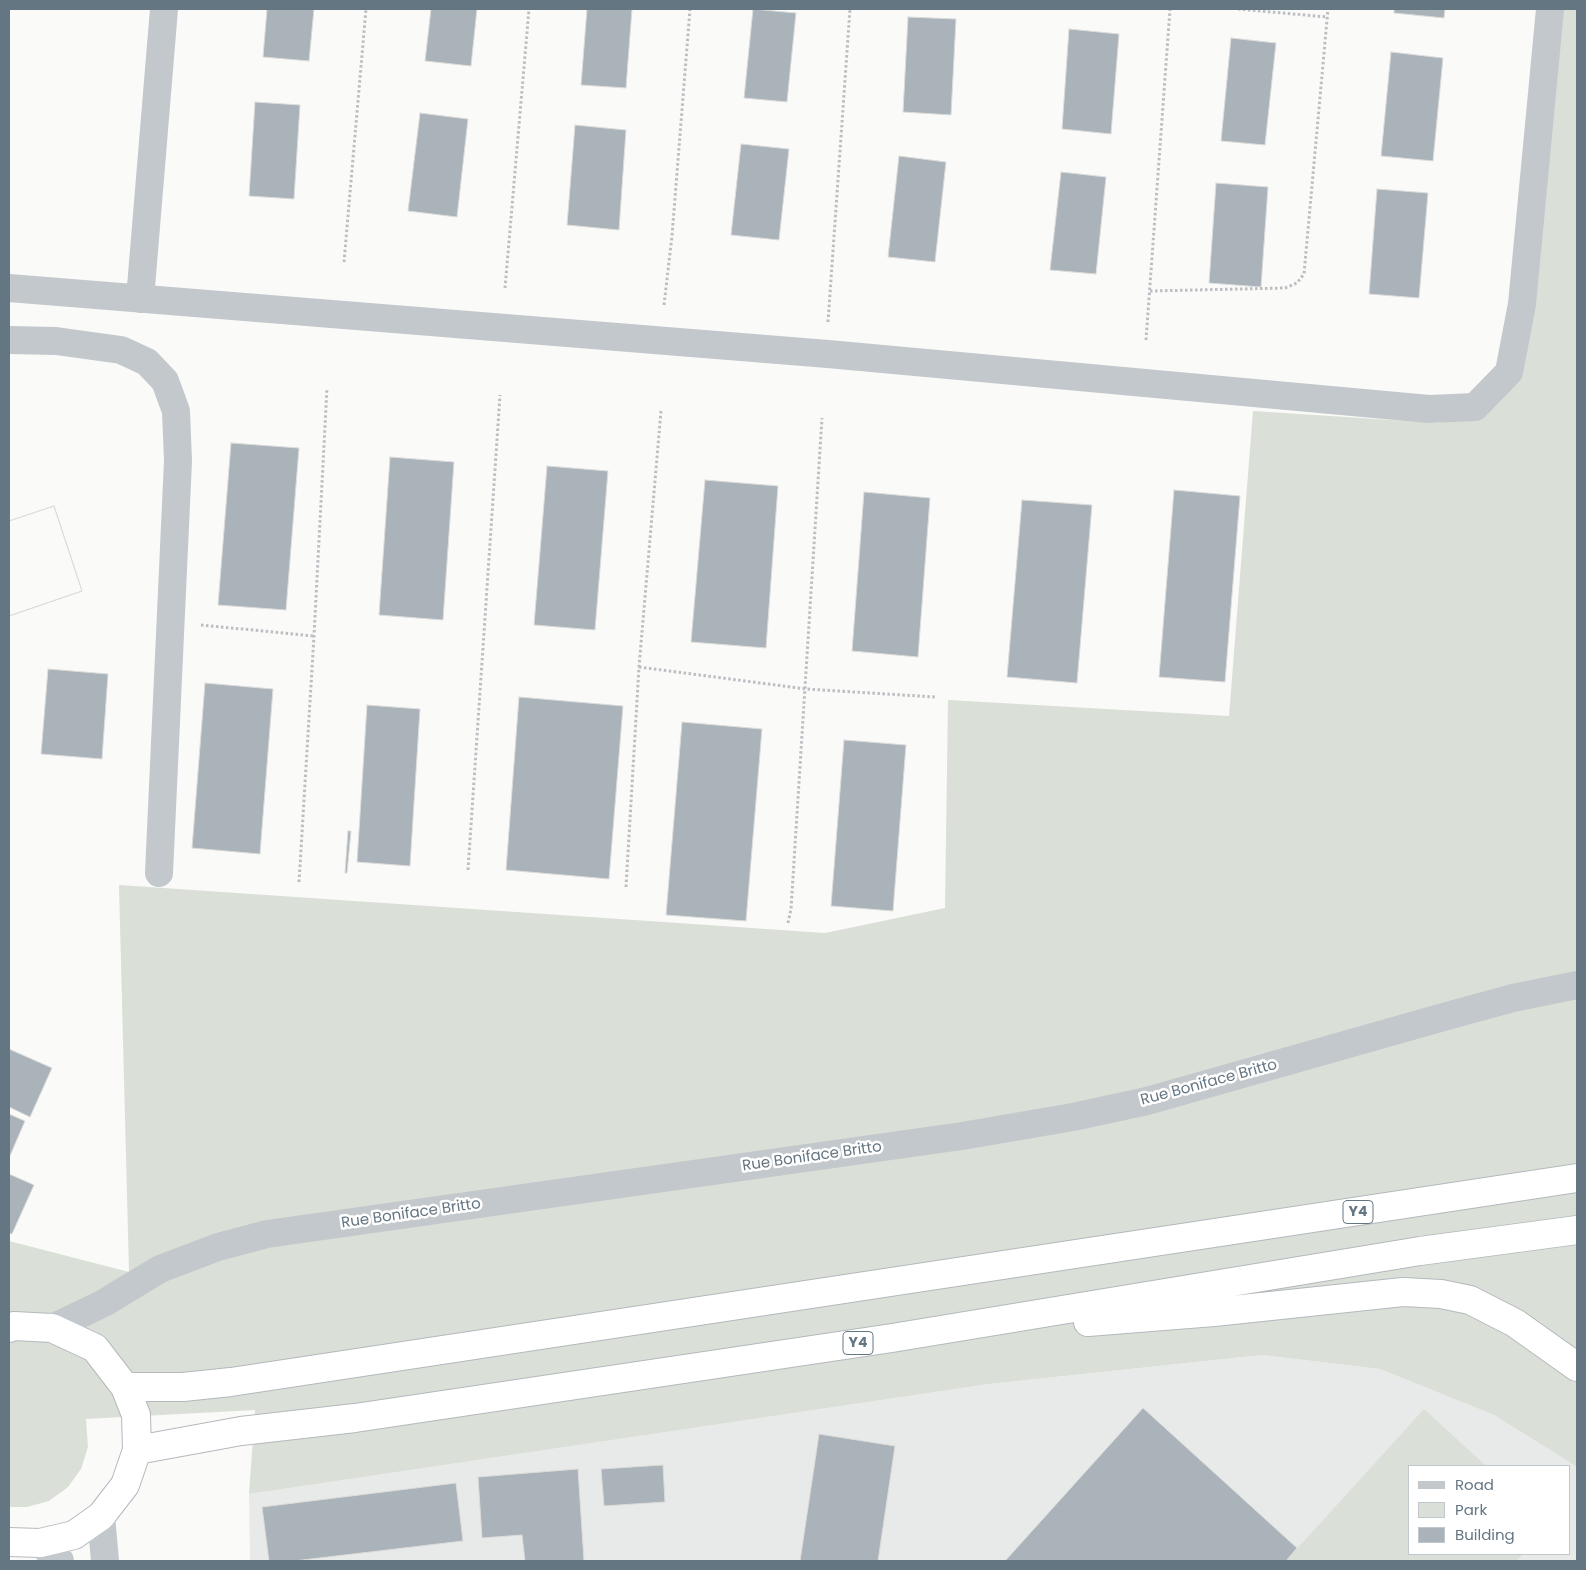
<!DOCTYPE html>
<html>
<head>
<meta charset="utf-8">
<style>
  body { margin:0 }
  #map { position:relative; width:1586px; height:1570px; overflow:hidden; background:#fafaf8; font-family:Poppins,sans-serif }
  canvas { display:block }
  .frame { position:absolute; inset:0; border:10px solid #657683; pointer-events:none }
  .legend { position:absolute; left:1408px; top:1465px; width:162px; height:90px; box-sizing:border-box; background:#fff; border:1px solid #c1c8cd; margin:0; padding:6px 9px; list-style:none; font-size:15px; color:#657683 }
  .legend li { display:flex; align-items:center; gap:10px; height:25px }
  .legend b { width:25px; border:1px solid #c1c8cd }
</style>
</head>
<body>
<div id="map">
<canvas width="1586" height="1570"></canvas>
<div class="frame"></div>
<ul class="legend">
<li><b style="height:6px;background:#c3c8cc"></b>Road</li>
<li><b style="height:14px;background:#dadfd7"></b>Park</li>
<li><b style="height:14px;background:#aab3b9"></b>Building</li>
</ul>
</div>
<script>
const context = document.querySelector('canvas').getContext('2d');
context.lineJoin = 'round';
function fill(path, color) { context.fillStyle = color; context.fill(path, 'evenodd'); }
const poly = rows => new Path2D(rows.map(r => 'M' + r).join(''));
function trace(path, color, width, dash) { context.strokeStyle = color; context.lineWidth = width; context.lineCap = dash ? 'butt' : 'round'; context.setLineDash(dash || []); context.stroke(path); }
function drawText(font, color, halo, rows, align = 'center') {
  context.font = font + ' Poppins,sans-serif'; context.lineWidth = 5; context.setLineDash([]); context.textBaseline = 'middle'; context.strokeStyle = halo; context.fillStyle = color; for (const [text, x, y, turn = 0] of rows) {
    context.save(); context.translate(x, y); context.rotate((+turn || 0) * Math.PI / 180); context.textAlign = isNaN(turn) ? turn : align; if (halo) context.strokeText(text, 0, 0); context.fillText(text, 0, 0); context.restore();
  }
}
fill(poly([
  [1262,1355,1380,1369,1494,1415,1577,1467,1577,1561,250,1561,249,1494,989,1384],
  [1410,1466,1570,1466,1570,1554,1410,1554]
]), '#e8e9e9');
fill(poly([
  [1547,9,1577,9,1577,1467,1494,1415,1380,1369,1262,1355,989,1384,249,1494,255,1410,86,1419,88,1447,81,1469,68,1487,49,1501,27,1507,9,1507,9,1241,129,1272,119,885,825,933,945,908,948,700,1229,716,1253,411,1439,423,1513,374],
  [1424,1409,1486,1466,1410,1466,1410,1554,1523,1554,1516,1561,1286,1561]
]), '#dadfd7');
const building = poly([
  [267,9,314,9,309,61,263,57,267,9],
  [431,9,477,9,471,66,425,61,431,9],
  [587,9,632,9,626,88,581,85,587,9],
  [753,9,796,13,787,102,744,98,753,9],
  [1394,9,1445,9,1444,18,1394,13,1394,9],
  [908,17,956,19,951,115,903,112,908,17],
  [1069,29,1119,34,1111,134,1062,129,1069,29],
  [1231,38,1276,43,1265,145,1221,141,1231,38],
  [1391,52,1443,58,1433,161,1381,156,1391,52],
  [255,102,300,105,294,199,249,196,255,102],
  [420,113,468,119,457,217,408,211,420,113],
  [575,125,626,130,619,230,567,225,575,125],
  [741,144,789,149,779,240,731,235,741,144],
  [899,156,946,162,935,262,888,257,899,156],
  [1061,172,1106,177,1096,274,1050,270,1061,172],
  [1216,183,1268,187,1261,287,1209,283,1216,183],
  [1377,189,1428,193,1419,298,1369,294,1377,189],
  [231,443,299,448,286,610,218,605,231,443],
  [390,457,454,462,443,620,379,615,390,457],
  [547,466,608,471,595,630,534,625,547,466],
  [705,480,778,486,766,648,691,642,705,480],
  [1174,490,1240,496,1225,682,1159,677,1174,490],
  [864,492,930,498,918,657,852,651,864,492],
  [1022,500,1092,505,1077,683,1007,677,1022,500],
  [54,506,82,591,9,616,9,521,54,506],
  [54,506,82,591,9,616,9,521,54,506],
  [48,669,108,674,102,759,41,754,48,669],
  [205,683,273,689,260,854,192,848,205,683],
  [519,697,623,706,609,879,506,870,519,697],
  [367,705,420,709,410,866,357,862,367,705],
  [682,722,762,729,746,921,666,915,682,722],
  [844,740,906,745,893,911,831,906,844,740],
  [348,831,351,831,347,873,345,873,348,831],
  [9,1049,52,1068,30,1117,9,1107,9,1049],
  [9,1114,25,1121,9,1158,9,1114],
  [9,1174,34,1185,12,1234,9,1233,9,1174],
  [1143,1408,1297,1548,1286,1561,1005,1561,1143,1408],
  [819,1434,895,1446,878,1561,800,1561,819,1434],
  [663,1465,665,1502,604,1506,601,1469,663,1465],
  [578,1469,584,1561,525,1561,522,1535,482,1538,478,1477,578,1469],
  [456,1483,463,1541,294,1561,269,1561,262,1507,456,1483]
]);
fill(building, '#aab3b9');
trace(building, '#dcdcda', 1);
const highway = poly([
  [1088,1322,1214,1312,1403,1292,1441,1294,1470,1300,1515,1323,1577,1367],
  [9,1328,14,1326,52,1328,95,1348,125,1387,136,1415,137,1450,125,1485,101,1516,74,1535,40,1543,9,1542],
  [125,1387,183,1387,231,1382,1577,1178],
  [137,1450,241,1431,355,1418,892,1338,1420,1251,1577,1230]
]);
trace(highway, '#b4b9bd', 30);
trace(poly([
  [1238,9,1327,17],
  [344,262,366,9],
  [505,288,529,9],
  [1150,291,1285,288,1297,283,1304,274,1328,9],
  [664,305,672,236,690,9],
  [828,322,850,9],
  [1146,340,1170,9],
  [201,625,314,636],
  [639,667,806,689,935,697],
  [468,870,500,395],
  [299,882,314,636,327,388],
  [626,887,639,667,661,411],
  [788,923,791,909,822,418]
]), '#bbbfc2', 3, [2.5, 2.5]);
trace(poly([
  [9,288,828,354,1429,409,1475,407,1509,372,1522,304,1550,9],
  [140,299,164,9],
  [9,340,56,341,121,350,147,362,165,381,176,411,178,461,159,873],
  [52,1328,104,1303,160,1269,218,1247,267,1234,962,1136,1073,1117,1147,1101,1447,1016,1513,998,1577,985],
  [101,1516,105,1561],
  [40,1543,60,1561]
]), '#c3c8cc', 28);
trace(highway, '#fff', 28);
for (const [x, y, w] of [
  [1358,1212,30],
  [858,1343,30]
]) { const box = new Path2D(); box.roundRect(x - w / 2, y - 11.5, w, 23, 4); context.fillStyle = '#fff'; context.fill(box); trace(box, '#657683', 1); }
drawText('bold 14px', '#657683', null, [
  ["Y4",1358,1212],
  ["Y4",858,1343]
]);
drawText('15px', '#657683', '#fff', [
  ["Rue Boniface Britto",1209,1083,-15],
  ["Rue Boniface Britto",812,1157,-8],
  ["Rue Boniface Britto",411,1214,-8]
]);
</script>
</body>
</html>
